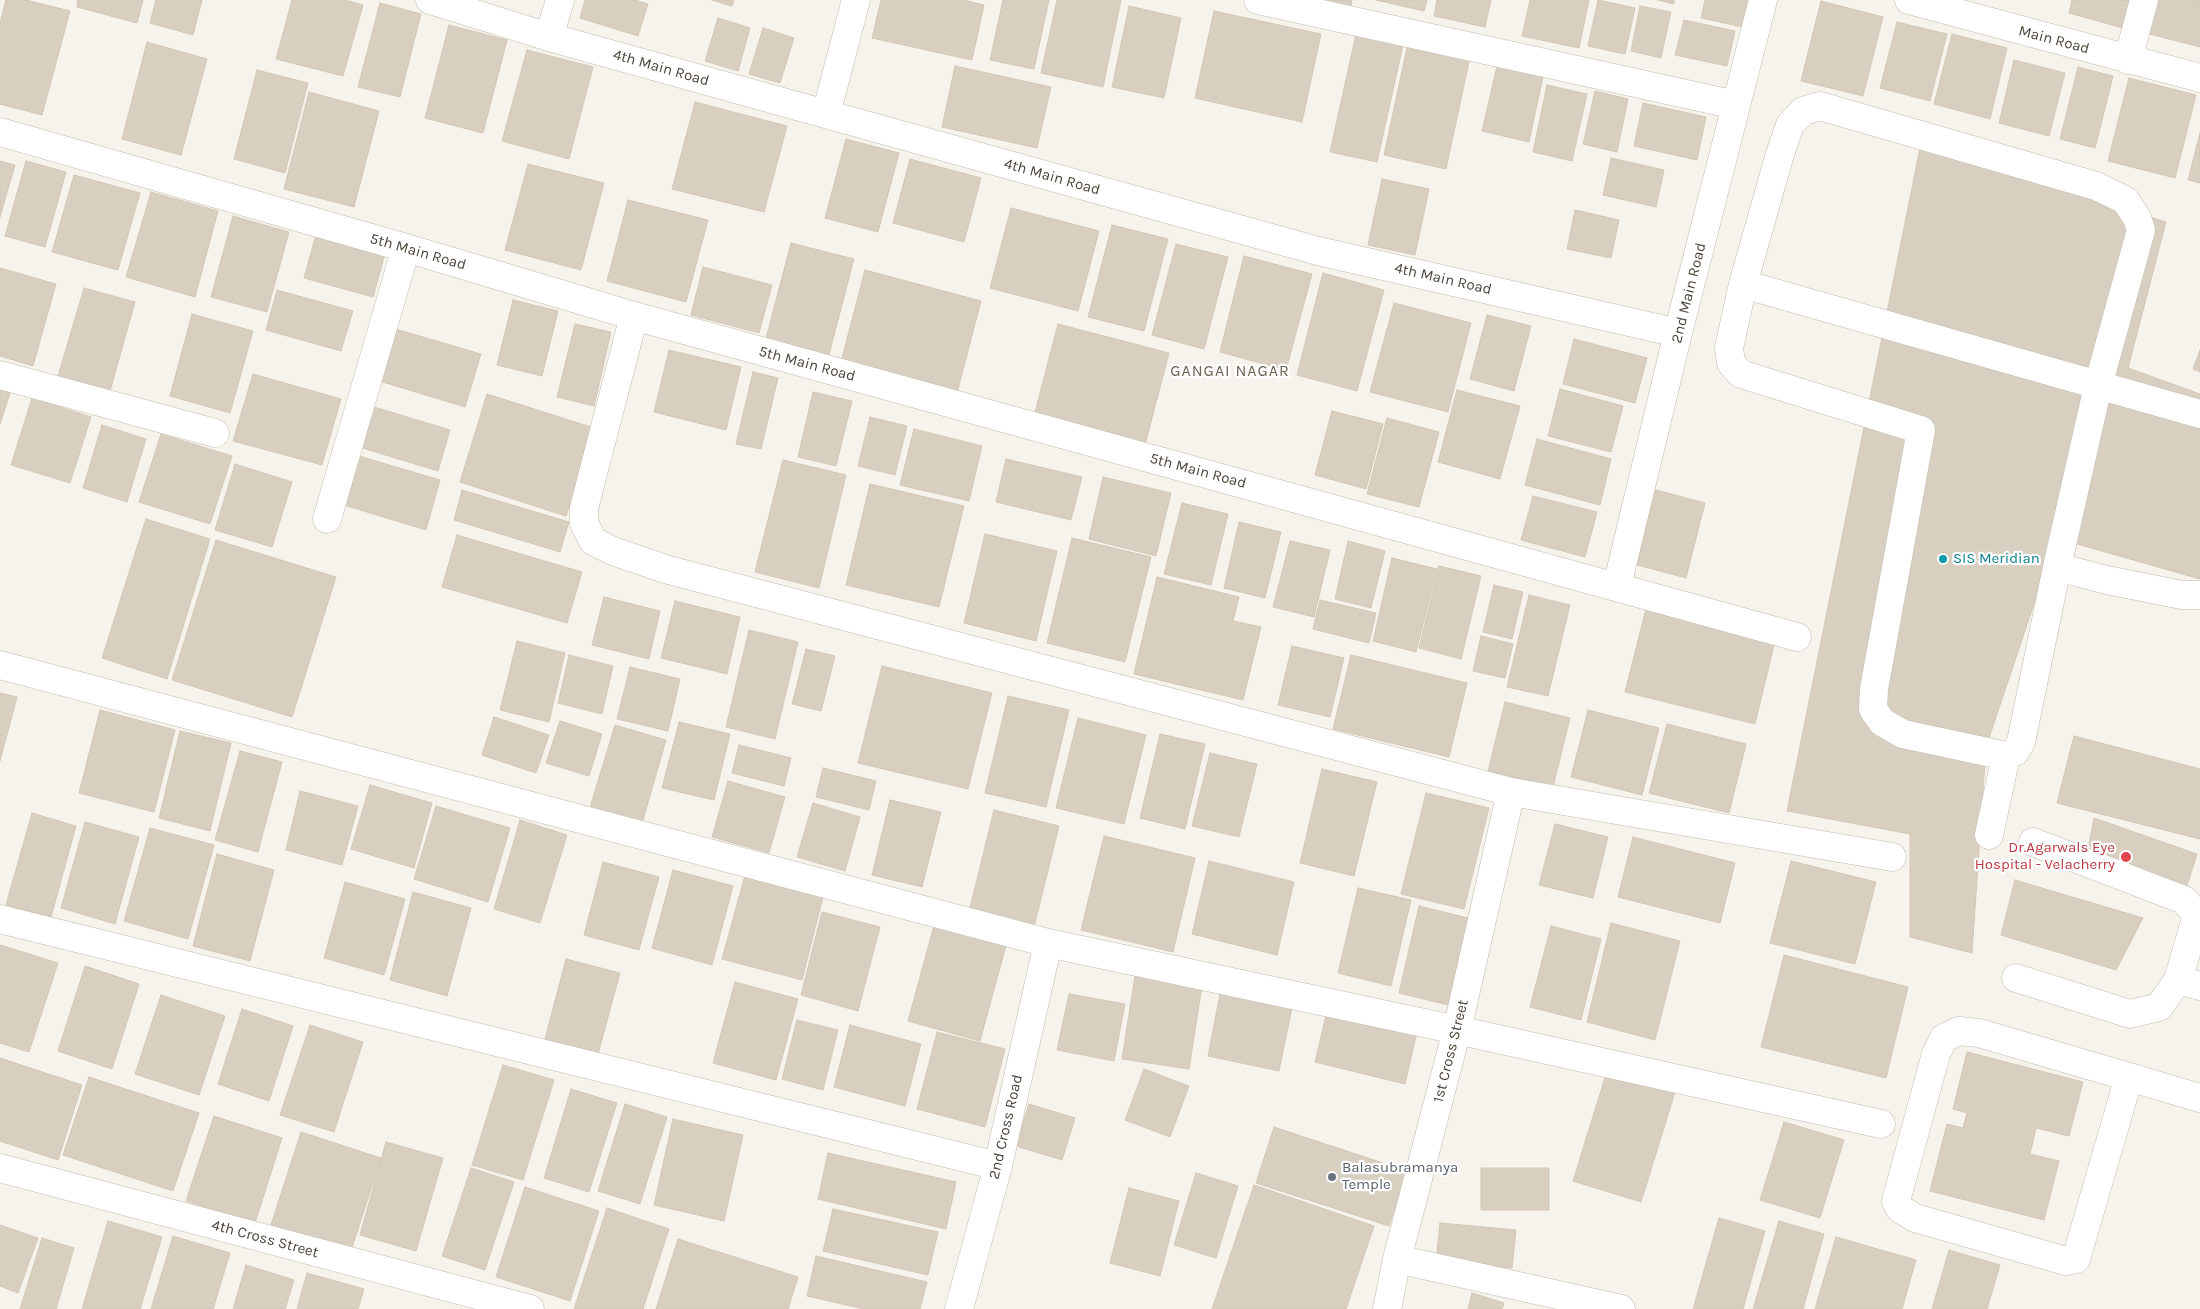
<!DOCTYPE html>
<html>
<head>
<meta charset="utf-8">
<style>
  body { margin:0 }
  canvas { display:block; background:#f6f3ec }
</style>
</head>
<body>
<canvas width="2200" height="1309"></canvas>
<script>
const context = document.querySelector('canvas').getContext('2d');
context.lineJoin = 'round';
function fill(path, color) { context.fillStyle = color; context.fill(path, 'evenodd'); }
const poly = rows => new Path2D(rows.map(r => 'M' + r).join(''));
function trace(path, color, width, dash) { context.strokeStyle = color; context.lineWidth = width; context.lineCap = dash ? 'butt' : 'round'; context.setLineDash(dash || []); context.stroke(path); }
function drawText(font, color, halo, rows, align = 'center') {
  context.font = font + ' Karla,sans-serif'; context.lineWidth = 4.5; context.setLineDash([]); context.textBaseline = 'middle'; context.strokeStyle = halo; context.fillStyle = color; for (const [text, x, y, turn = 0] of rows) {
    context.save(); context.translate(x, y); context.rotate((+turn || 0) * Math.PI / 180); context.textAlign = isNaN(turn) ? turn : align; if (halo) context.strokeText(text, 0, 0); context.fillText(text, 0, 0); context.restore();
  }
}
const building = poly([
  [6,0,26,0,70,11,42,115,0,104,0,23,6,0],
  [78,0,143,0,137,23,77,7,78,0],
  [156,0,202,0,193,35,150,23,156,0],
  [292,0,345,0,363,5,343,76,276,59,292,0],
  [585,0,635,0,648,4,638,36,580,18,585,0],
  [712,0,734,0,732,6,712,0],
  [881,0,963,0,984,5,972,60,872,38,881,0],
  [1003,0,1049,0,1034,69,990,60,1003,0],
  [1057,0,1121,0,1103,87,1041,73,1057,0],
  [1301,0,1352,0,1350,12,1301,0],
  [1376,0,1427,0,1424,11,1376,0],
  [1437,0,1491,0,1485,27,1434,16,1437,0],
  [1530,0,1589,0,1579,48,1522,36,1530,0],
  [1598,0,1635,8,1625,54,1588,46,1598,0],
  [1658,0,1674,0,1674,4,1658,0],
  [1705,0,1754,0,1747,28,1701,18,1705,0],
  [2072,0,2137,0,2130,30,2069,13,2072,0],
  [2150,0,2200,0,2200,47,2142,32,2150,0],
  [1821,1,1883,17,1863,96,1801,81,1821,1],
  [380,3,421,14,400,97,358,87,380,3],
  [1129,6,1181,18,1164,98,1112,87,1129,6],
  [1640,6,1671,12,1661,58,1631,51,1640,6],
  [1214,11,1321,34,1302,122,1195,98,1214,11],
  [718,18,750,28,738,71,705,61,718,18],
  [1684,20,1735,31,1727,66,1675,55,1684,20],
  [1897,22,1947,34,1930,101,1880,88,1897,22],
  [449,25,507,40,483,133,425,118,449,25],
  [763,28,794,38,780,83,749,74,763,28],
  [1356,34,1403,45,1377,162,1330,152,1356,34],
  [1952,34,2007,48,1990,119,1934,104,1952,34],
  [147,42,207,59,181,155,122,139,147,42],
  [1407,48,1469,62,1446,169,1384,155,1407,48],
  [527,50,593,67,569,159,502,141,527,50],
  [2014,60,2065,73,2049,136,1999,123,2014,60],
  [1498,62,1544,72,1529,142,1482,131,1498,62],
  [955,66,1051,87,1037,148,942,127,955,66],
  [2078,67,2113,76,2095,148,2060,139,2078,67],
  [257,70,308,83,285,173,234,159,257,70],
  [2129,78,2196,95,2175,178,2108,161,2129,78],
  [1547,85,1587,94,1572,161,1533,152,1547,85],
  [1595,91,1628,99,1617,152,1583,144,1595,91],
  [309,92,379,111,354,207,284,189,309,92],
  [695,102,787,126,764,212,672,189,695,102],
  [1643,103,1706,117,1697,160,1634,146,1643,103],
  [2200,133,2200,183,2188,180,2200,133],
  [846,139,899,153,878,232,825,218,846,139],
  [1920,148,1994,168,2166,222,2128,368,2200,394,2200,579,2056,538,1986,747,1972,953,1910,937,1910,834,1787,811,1920,148],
  [1611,158,1664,170,1656,207,1603,195,1611,158],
  [910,159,981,178,964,242,893,223,910,159],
  [0,161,15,165,0,217,0,161],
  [26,161,66,172,45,247,5,236,26,161],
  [528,164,604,183,581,270,505,250,528,164],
  [74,175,140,193,118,270,52,252,74,175],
  [1382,179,1429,189,1415,255,1368,245,1382,179],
  [151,192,218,211,195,297,126,277,151,192],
  [628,200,708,220,686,302,607,281,628,200],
  [1011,208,1099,231,1078,311,990,288,1011,208],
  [1575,210,1619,220,1611,258,1567,249,1575,210],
  [233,216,289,232,267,312,211,297,233,216],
  [1112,225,1168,239,1144,331,1088,317,1112,225],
  [317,231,386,250,373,297,304,278,317,231],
  [791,243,854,259,827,362,764,346,791,243],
  [1176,244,1228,257,1204,349,1152,335,1176,244],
  [1244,256,1312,274,1286,370,1220,352,1244,256],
  [703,267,772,285,759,333,691,315,703,267],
  [0,268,56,284,33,366,0,356,0,268],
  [865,270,981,301,957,393,841,362,865,270],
  [1323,273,1384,290,1357,391,1297,375,1323,273],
  [84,288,135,302,110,391,58,376,84,288],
  [277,290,353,311,341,351,266,330,277,290],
  [513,300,558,311,542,376,497,365,513,300],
  [1394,303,1471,323,1448,412,1370,392,1394,303],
  [192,314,253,331,230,413,170,396,192,314],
  [1487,315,1531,326,1514,391,1470,379,1487,315],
  [575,324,611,332,594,406,557,397,575,324],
  [1058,324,1169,353,1145,445,1034,416,1058,324],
  [392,328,481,354,465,407,376,380,392,328],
  [1574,339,1647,358,1635,403,1563,384,1574,339],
  [669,350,741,367,726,430,654,412,669,350],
  [2200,350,2200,372,2193,369,2200,350],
  [753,372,778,378,761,449,736,444,753,372],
  [253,374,341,399,322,465,233,441,253,374],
  [0,389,10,393,0,424,0,389],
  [1560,389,1623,406,1611,452,1548,436,1560,389],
  [1457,390,1520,406,1500,479,1438,462,1457,390],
  [813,392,852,401,836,466,798,457,813,392],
  [487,394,594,428,566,516,460,482,487,394],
  [32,398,91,417,70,483,11,465,32,398],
  [371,406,450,430,438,471,359,447,371,406],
  [1332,411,1383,424,1366,489,1315,475,1332,411],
  [870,417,907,426,895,475,858,466,870,417],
  [1387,418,1439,432,1419,507,1367,494,1387,418],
  [102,425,146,439,127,502,83,488,102,425],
  [914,429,982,446,969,501,900,485,914,429],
  [161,434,232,456,210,524,139,502,161,434],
  [1537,439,1611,459,1600,505,1525,485,1537,439],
  [359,456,440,480,426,530,344,505,359,456],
  [1006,459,1082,477,1071,520,996,502,1006,459],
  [783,460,846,475,819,588,755,572,783,460],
  [235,464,292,482,272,547,215,530,235,464],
  [1103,477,1171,493,1156,556,1089,539,1103,477],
  [870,484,964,506,939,607,846,585,870,484],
  [462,490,569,522,560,552,454,520,462,490],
  [1656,490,1705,503,1686,578,1637,565,1656,490],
  [1533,496,1597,512,1585,557,1521,540,1533,496],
  [1182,503,1228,514,1211,585,1164,574,1182,503],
  [146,519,210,539,167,679,102,658,146,519],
  [1239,522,1281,532,1265,598,1224,588,1239,522],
  [985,534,1057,551,1036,641,964,623,985,534],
  [457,535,582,572,567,623,442,587,457,535],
  [1072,538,1151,557,1125,662,1047,643,1072,538],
  [216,540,336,577,292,717,172,680,216,540],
  [1290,541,1330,550,1314,617,1273,607,1290,541],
  [1348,541,1385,551,1371,608,1335,599,1348,541],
  [1392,558,1437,569,1416,652,1373,641,1392,558],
  [1439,566,1481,576,1461,659,1419,648,1439,566],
  [1157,577,1239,597,1233,621,1261,627,1243,700,1134,674,1157,577],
  [1494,585,1523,592,1512,639,1483,632,1494,585],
  [1529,595,1570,605,1548,696,1507,687,1529,595],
  [604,597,660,611,649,659,592,645,604,597],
  [1320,600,1376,613,1369,643,1313,629,1320,600],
  [675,601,740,617,727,674,661,658,675,601],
  [1647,605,1776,637,1755,724,1625,692,1647,605],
  [749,630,798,642,775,739,726,727,749,630],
  [1481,636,1513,644,1505,678,1473,671,1481,636],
  [517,641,565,653,549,722,500,710,517,641],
  [1292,646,1344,658,1330,717,1278,705,1292,646],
  [806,649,835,656,821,711,792,704,806,649],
  [569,655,613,666,602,714,558,703,569,655],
  [1351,655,1467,683,1449,757,1333,729,1351,655],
  [882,666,992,693,968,789,858,763,882,666],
  [630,667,680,679,668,731,617,719,630,667],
  [0,693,17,697,0,761,0,693],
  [1008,696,1069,710,1046,807,985,793,1008,696],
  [1505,702,1570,718,1553,787,1488,771,1505,702],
  [100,710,175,730,154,812,79,793,100,710],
  [1588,710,1659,728,1642,795,1571,777,1588,710],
  [494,717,549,735,536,773,482,755,494,717],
  [1078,718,1146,735,1124,824,1056,808,1078,718],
  [560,721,602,734,589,776,546,763,560,721],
  [679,722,730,734,714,800,662,788,679,722],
  [1667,724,1746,744,1729,813,1649,793,1667,724],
  [615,725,666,740,641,827,589,811,615,725],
  [180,731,231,743,210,831,159,818,180,731],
  [1160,734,1205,744,1185,829,1140,818,1160,734],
  [2074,736,2200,769,2200,839,2057,803,2074,736],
  [739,745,791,758,784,786,732,773,739,745],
  [240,751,282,762,258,852,215,840,240,751],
  [1210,753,1257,764,1239,837,1192,826,1210,753],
  [823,768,876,781,869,810,816,797,823,768],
  [1322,769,1377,782,1354,876,1300,863,1322,769],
  [728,781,785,797,769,853,712,837,728,781],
  [370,785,432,803,414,868,351,849,370,785],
  [300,791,358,806,342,865,286,850,300,791],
  [1426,793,1489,808,1464,909,1401,894,1426,793],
  [890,800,941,812,922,887,872,875,890,800],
  [813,803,860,817,845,871,797,857,813,803],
  [436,806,510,828,488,902,414,879,436,806],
  [994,810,1059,826,1034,927,969,912,994,810],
  [32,813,76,826,51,917,6,905,32,813],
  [2094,818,2197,854,2185,892,2088,850,2094,818],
  [520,820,567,835,540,923,494,909,520,820],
  [85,822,139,837,115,924,61,908,85,822],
  [1555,824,1608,837,1593,898,1539,885,1555,824],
  [150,828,214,845,188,939,124,921,150,828],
  [1104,836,1195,858,1173,952,1081,930,1104,836],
  [1633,837,1735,863,1720,923,1618,897,1633,837],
  [217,854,274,870,250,961,193,946,217,854],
  [1209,861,1294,882,1277,955,1192,934,1209,861],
  [1791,861,1876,882,1855,964,1770,943,1791,861],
  [603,862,659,877,639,950,584,935,603,862],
  [673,870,733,886,712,965,652,948,673,870],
  [745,875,823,897,802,980,722,959,745,875],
  [2015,880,2143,918,2116,970,2001,935,2015,880],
  [345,882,405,899,384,975,324,958,345,882],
  [1358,888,1411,900,1391,986,1338,973,1358,888],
  [413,892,471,908,447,996,390,980,413,892],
  [1419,906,1468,918,1448,1005,1399,993,1419,906],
  [822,912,880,927,858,1011,801,995,822,912],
  [935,922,1007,942,980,1041,908,1021,935,922],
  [1611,923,1680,941,1655,1040,1587,1022,1611,923],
  [1551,926,1601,939,1581,1020,1530,1007,1551,926],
  [0,945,58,963,29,1052,0,1043,0,945],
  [1784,955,1908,987,1886,1078,1761,1047,1784,955],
  [566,959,620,973,598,1054,545,1039,566,959],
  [85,966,139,984,112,1069,58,1051,85,966],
  [1135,976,1202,986,1189,1069,1122,1059,1135,976],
  [735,982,798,999,776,1080,713,1063,735,982],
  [1221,989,1293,1003,1279,1071,1208,1056,1221,989],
  [1069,994,1125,1004,1114,1061,1057,1050,1069,994],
  [161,995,225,1016,199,1095,135,1074,161,995],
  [1328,1007,1418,1028,1405,1084,1315,1062,1328,1007],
  [242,1009,293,1026,269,1101,218,1084,242,1009],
  [797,1020,838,1030,823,1090,782,1079,797,1020],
  [310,1025,363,1042,334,1132,280,1115,310,1025],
  [850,1025,921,1044,905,1106,834,1087,850,1025],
  [937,1032,1005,1049,985,1127,917,1109,937,1032],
  [1967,1052,2083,1082,2069,1136,2036,1128,2030,1154,2059,1161,2044,1220,1930,1191,1947,1124,1963,1128,1967,1113,1953,1109,1967,1052],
  [0,1058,82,1085,58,1160,0,1141,0,1058],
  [503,1065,554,1080,523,1180,472,1165,503,1065],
  [1144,1069,1189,1086,1170,1137,1125,1120,1144,1069],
  [1607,1071,1675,1092,1641,1202,1573,1181,1607,1071],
  [89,1077,199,1113,173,1191,63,1155,89,1077],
  [571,1089,617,1103,589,1192,544,1178,571,1089],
  [625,1104,667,1117,640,1204,598,1191,625,1104],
  [1029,1104,1075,1118,1062,1160,1016,1146,1029,1104],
  [214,1116,282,1138,255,1223,186,1201,214,1116],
  [673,1119,743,1135,724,1221,654,1205,673,1119],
  [1784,1122,1844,1140,1820,1218,1760,1200,1784,1122],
  [1274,1127,1407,1171,1389,1226,1256,1183,1274,1127],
  [301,1132,381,1158,349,1257,269,1231,301,1132],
  [386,1142,443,1158,416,1251,360,1235,386,1142],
  [828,1153,956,1182,946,1229,818,1199,828,1153],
  [471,1168,514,1182,485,1270,442,1256,471,1168],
  [1481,1168,1549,1168,1549,1210,1481,1210,1481,1168],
  [1196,1173,1238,1186,1216,1258,1174,1245,1196,1173],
  [1254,1185,1374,1226,1346,1309,1212,1309,1254,1185],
  [525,1187,599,1211,570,1301,496,1277,525,1187],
  [1129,1188,1179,1201,1160,1276,1110,1263,1129,1188],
  [607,1208,669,1229,643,1309,574,1309,607,1208],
  [833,1209,938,1232,928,1275,823,1251,833,1209],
  [1719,1218,1765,1231,1743,1309,1693,1309,1719,1218],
  [108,1221,162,1237,140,1309,82,1309,108,1221],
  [1779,1221,1824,1234,1803,1309,1753,1309,1779,1221],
  [1440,1223,1516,1230,1512,1268,1436,1261,1440,1223],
  [0,1225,38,1238,18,1293,0,1286,0,1225],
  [173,1236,230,1253,213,1309,151,1309,173,1236],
  [1836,1237,1916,1260,1902,1309,1815,1309,1836,1237],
  [42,1238,74,1248,56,1309,20,1309,42,1238],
  [678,1239,798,1277,788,1309,656,1309,678,1239],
  [1949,1250,2000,1265,1987,1309,1932,1309,1949,1250],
  [816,1256,927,1282,920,1309,864,1309,807,1296,816,1256],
  [246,1265,294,1280,285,1309,233,1309,246,1265],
  [307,1273,364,1289,358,1309,297,1309,307,1273],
  [1472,1293,1504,1303,1502,1309,1468,1309,1472,1293]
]);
fill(building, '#d8cfc1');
trace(building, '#d3c7b4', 1);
const minor = poly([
  [430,0,549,37,1318,251,1678,333],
  [1258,0,1736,105],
  [1909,0,2200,78],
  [549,37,560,0],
  [2128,60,2144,0],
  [826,114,856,0],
  [0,132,406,248,634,316,1797,637],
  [1743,284,2200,414],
  [634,316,584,508,584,523,593,541,613,551,665,569,1511,792,1892,857],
  [0,375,215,433],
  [327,519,406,248],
  [2057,567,2098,386,2141,230,2137,218,2125,200,2096,186,1820,106,1803,111,1790,125,1780,154,1743,284,1729,348,1731,363,1741,374,1921,430,1874,689,1873,709,1882,722,1903,734,2006,756,2015,752,2021,742,2057,567,2107,580,2182,595,2200,595],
  [1617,586,1678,333,1763,0],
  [0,665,1048,943,1457,1030,1881,1124],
  [1989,835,2006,756],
  [2033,842,2184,900,2197,915,2178,980,2200,986],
  [0,919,998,1166],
  [2016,978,2130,1014,2159,1007,2178,980],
  [2129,1077,2076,1259,2066,1261,1915,1218,1900,1209,1896,1201,1936,1054,1944,1038,1959,1031,1979,1033,2129,1077,2200,1098],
  [0,1168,530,1309],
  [1397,1259,1621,1309],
  [959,1309,998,1166,1048,943],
  [1387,1309,1397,1259,1457,1030,1511,792]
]);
trace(minor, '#c2bbae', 29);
trace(minor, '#fff', 28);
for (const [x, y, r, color] of [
  [1943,559,5,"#0f9aa8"],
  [2126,857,6,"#e0444e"],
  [1332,1177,5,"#6b7280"]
]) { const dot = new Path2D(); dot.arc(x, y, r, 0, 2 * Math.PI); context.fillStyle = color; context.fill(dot); trace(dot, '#fff', 2); }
drawText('15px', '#4b4439', '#fff', [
  ["Main Road",2054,40,15],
  ["4th Main Road",661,68,16],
  ["4th Main Road",1052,177,16],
  ["5th Main Road",418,252,16],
  ["4th Main Road",1443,279,13],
  ["2nd Main Road",1689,293,-76],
  ["5th Main Road",807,364,15],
  ["5th Main Road",1198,471,15],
  ["1st Cross Street",1451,1051,-76],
  ["2nd Cross Road",1006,1127,-77],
  ["4th Cross Street",265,1239,15]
]);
drawText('15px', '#0d838f', '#fff', [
  ["SIS Meridian",1953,559]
], 'left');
drawText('15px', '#be3a42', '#fff', [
  ["Dr.Agarwals Eye",2115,848],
  ["Hospital - Velacherry",2115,865]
], 'right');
drawText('15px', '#5b616d', '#fff', [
  ["Balasubramanya",1342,1168],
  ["Temple",1342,1185]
], 'left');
context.letterSpacing = '1px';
drawText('16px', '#6e6250', '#fff', [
  ["GANGAI NAGAR",1230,371]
]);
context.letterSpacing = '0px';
</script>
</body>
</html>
